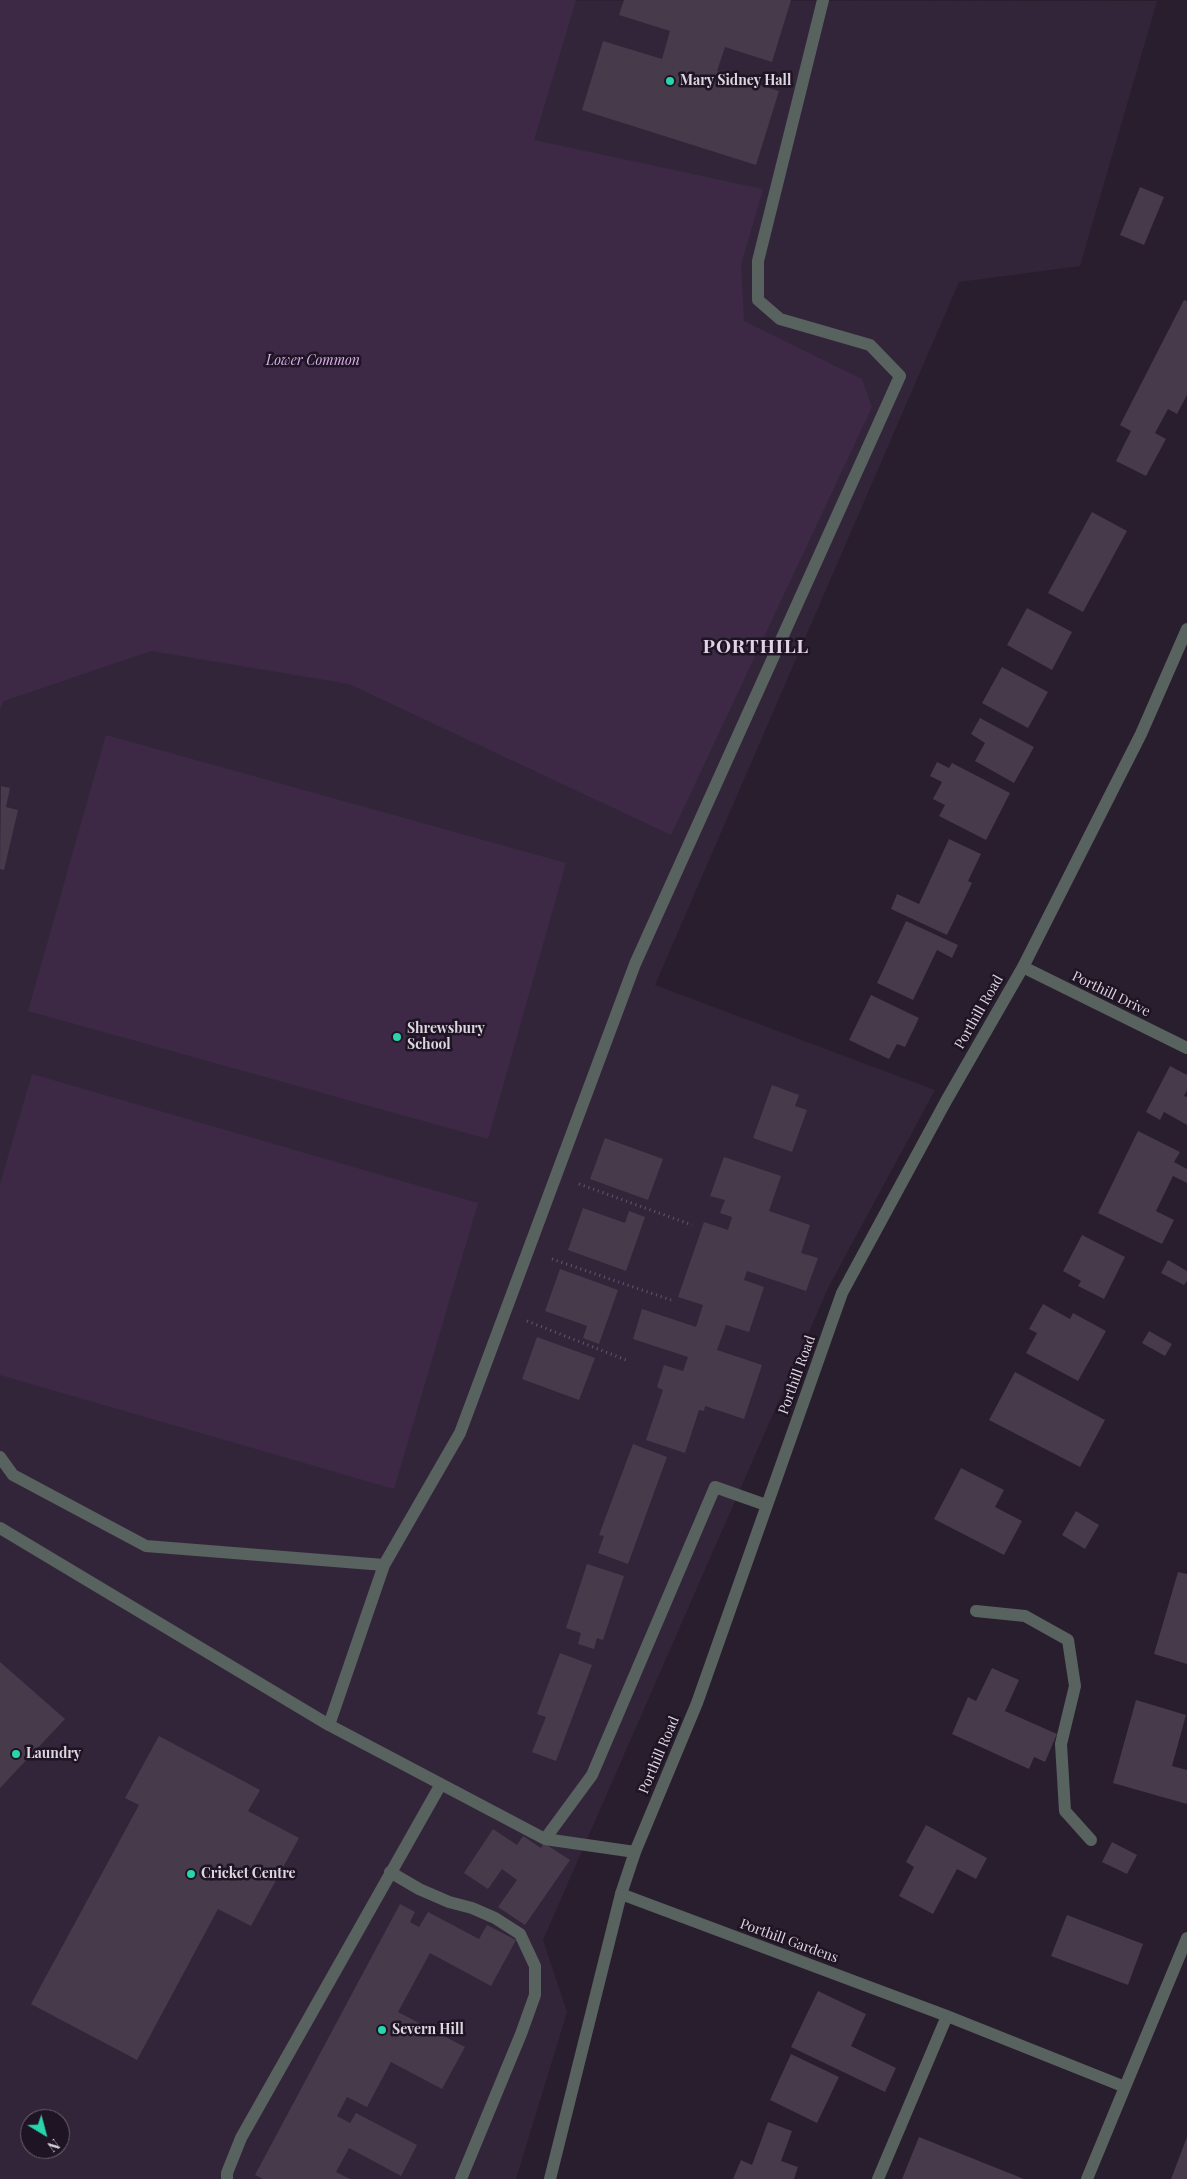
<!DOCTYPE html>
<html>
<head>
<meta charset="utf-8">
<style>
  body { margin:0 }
  #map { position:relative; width:1187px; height:2179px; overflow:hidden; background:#291e2d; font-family:"Playfair Display",serif }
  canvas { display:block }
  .north { position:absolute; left:20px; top:2109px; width:50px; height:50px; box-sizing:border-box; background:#1f1423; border:1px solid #6b626f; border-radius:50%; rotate:143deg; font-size:14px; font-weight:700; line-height:20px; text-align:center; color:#ddd6e0 }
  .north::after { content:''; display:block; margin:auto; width:18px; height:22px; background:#28d5ad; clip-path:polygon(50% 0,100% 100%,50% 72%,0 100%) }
</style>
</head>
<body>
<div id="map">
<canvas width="1187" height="2179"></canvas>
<div class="north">N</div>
</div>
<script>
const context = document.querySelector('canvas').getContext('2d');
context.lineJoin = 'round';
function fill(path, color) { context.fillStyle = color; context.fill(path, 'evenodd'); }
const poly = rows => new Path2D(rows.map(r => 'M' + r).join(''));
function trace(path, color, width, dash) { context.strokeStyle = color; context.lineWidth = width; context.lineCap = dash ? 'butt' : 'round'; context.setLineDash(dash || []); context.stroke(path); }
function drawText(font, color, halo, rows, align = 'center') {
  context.font = font + ' "Playfair Display",serif'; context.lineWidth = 5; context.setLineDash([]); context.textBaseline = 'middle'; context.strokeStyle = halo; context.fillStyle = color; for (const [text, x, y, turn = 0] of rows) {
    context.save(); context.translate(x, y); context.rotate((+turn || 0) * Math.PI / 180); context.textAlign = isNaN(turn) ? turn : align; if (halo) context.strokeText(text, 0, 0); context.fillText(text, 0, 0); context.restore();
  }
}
fill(poly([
  [0,0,1157,1,1080,266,959,282,655,985,935,1090,829,1286,543,1940,567,2012,516,2179,0,2179],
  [30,2119,60,2119,60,2149,30,2149]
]), '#332539');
fill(poly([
  [0,0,576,0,534,140,763,189,741,265,744,321,862,379,872,407,671,835,349,684,151,651,4,701,0,709],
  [106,735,566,863,488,1139,28,1011],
  [32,1074,478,1203,394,1489,0,1375,0,1184]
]), '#3d2846');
fill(poly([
  [624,0,791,0,772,62,725,47,717,71,779,91,756,165,582,110,603,41,662,59,670,31,619,15],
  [1140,187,1164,197,1144,245,1120,235],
  [1184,300,1187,301,1187,395,1177,414,1168,409,1155,433,1166,439,1146,476,1116,461,1131,431,1120,425],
  [1092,512,1127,531,1083,612,1048,593],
  [1027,608,1072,632,1052,670,1007,645],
  [1002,667,1048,692,1028,728,982,703],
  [980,718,1034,747,1014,783,975,761,985,743,971,734],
  [937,762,949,768,952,763,1010,793,986,840,939,816,945,805,933,799,942,782,930,776],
  [1,786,10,788,6,807,18,810,4,870,0,869],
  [949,839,981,854,968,881,972,883,947,935,891,909,897,894,919,904],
  [906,921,958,945,952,958,937,950,913,1000,877,983],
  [871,995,919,1018,905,1047,897,1044,889,1059,849,1040],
  [1170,1066,1187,1075,1187,1090,1184,1096,1187,1097,1187,1125,1164,1112,1160,1120,1146,1112],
  [772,1085,799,1095,795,1106,807,1110,792,1152,753,1138],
  [1138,1131,1180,1152,1174,1162,1187,1169,1187,1183,1173,1176,1156,1211,1174,1220,1162,1244,1098,1213],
  [605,1138,663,1159,648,1200,590,1179],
  [724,1157,781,1176,769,1211,810,1225,801,1253,818,1258,806,1291,747,1271,744,1280,764,1287,749,1332,726,1325,717,1350,762,1365,744,1419,705,1406,704,1411,699,1410,685,1453,646,1440,663,1390,657,1387,664,1365,683,1371,688,1357,633,1339,642,1309,696,1327,703,1305,678,1297,704,1222,728,1230,732,1217,720,1213,725,1200,710,1196],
  [583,1208,625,1223,629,1211,645,1217,626,1271,568,1250],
  [1082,1235,1125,1257,1104,1299,1078,1286,1081,1281,1063,1271],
  [1168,1260,1187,1271,1187,1281,1184,1285,1161,1273],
  [560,1269,618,1290,599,1344,583,1338,587,1326,545,1311],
  [1043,1304,1070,1319,1073,1313,1106,1331,1078,1381,1026,1353,1037,1333,1029,1329],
  [1149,1331,1172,1344,1165,1356,1142,1343],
  [537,1337,595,1358,579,1400,522,1379],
  [1015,1372,1105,1420,1080,1467,989,1420],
  [633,1444,667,1457,628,1564,598,1553,604,1536,599,1535],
  [961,1468,1004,1490,995,1507,1022,1521,1004,1555,934,1519],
  [1076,1511,1099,1525,1085,1549,1062,1535],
  [587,1564,624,1576,603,1640,597,1638,594,1649,578,1644,581,1633,566,1628],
  [1178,1572,1187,1574,1187,1664,1154,1654],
  [560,1653,592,1665,556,1761,532,1752,546,1717,537,1714],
  [0,1662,65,1719,0,1788],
  [992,1668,1019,1680,1005,1711,1057,1734,1045,1762,1034,1757,1029,1769,952,1734,968,1697,976,1701],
  [1136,1700,1186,1715,1172,1766,1187,1770,1187,1804,1113,1783],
  [159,1736,260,1790,248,1811,299,1838,251,1926,218,1909,137,2060,31,2004,139,1805,125,1798],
  [926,1825,987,1858,976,1879,957,1869,933,1914,899,1896,914,1867,906,1862],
  [493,1829,517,1845,523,1836,541,1848,544,1843,570,1860,525,1925,498,1907,517,1880,502,1869,488,1889,464,1873],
  [1112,1842,1137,1855,1127,1874,1102,1862],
  [400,1904,415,1912,410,1922,419,1927,428,1912,479,1939,487,1925,516,1940,491,1986,430,1953,398,2012,465,2047,442,2089,391,2062,367,2107,347,2097,337,2116,350,2123,356,2113,417,2145,401,2176,349,2148,336,2172,350,2179,263,2179,255,2175],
  [1067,1915,1143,1944,1128,1985,1051,1956],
  [818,1991,866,2014,851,2046,896,2068,885,2092,791,2047],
  [791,2054,839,2077,817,2123,770,2100],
  [768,2122,792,2131,781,2161,798,2167,794,2179,733,2179,741,2160,752,2165],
  [919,2137,1024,2179,902,2179],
  [1187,2137,1187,2179,1171,2179]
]), '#463a4b');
trace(poly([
  [579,1184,692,1225],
  [552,1259,671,1300],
  [527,1321,626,1360]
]), '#625866', 3, [1, 4]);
trace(poly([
  [0,1457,13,1475,146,1546,384,1565],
  [0,1528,329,1725,545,1839,635,1852],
  [976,1611,1025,1616,1068,1640,1075,1686,1061,1744,1065,1811,1091,1840],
  [329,1725,384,1565,460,1433,635,964,900,376,870,345,780,319,758,300,758,261,823,0],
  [545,1839,592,1775,715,1487,766,1505],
  [390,1872,419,1889,449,1902,472,1908,495,1918,520,1934,535,1966,535,1995,521,2034,461,2179],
  [227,2179,227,2173,241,2138,441,1784]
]), '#58625e', 12);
trace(poly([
  [1023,967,1187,1048],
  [621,1894,947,2016,1125,2087,1087,2179],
  [1125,2087,1187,1938],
  [878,2179,947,2016]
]), '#58625e', 12);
trace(poly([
  [550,2179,621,1894,635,1852,697,1703,842,1293,946,1101,1023,967,1141,734,1187,629]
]), '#58625e', 12);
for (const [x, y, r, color] of [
  [670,81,5,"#28d5ad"],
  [397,1037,5,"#28d5ad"],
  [16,1754,5,"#28d5ad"],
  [191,1874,5,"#28d5ad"],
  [382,2030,5,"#28d5ad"]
]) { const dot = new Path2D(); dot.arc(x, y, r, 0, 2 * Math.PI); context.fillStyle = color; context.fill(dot); trace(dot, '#1f1423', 2); }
drawText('bold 14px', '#ddd6e0', '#1f1423', [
  ["Mary Sidney Hall",680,81],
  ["Shrewsbury",407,1029],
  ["School",407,1045],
  ["Laundry",26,1754],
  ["Cricket Centre",201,1874],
  ["Severn Hill",392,2030]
], 'left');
drawText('italic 14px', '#d9afea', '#1f1423', [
  ["Lower Common",313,361]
]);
drawText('14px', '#ddd6e0', '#1f1423', [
  ["Porthill Drive",1111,994,26],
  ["Porthill Road",979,1012,-60],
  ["Porthill Road",797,1375,-70],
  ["Porthill Road",659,1755,-67],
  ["Porthill Gardens",789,1941,20]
]);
context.letterSpacing = '1px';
drawText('bold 19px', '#e1d2e8', '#1f1423', [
  ["PORTHILL",756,647]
]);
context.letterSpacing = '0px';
</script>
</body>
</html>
